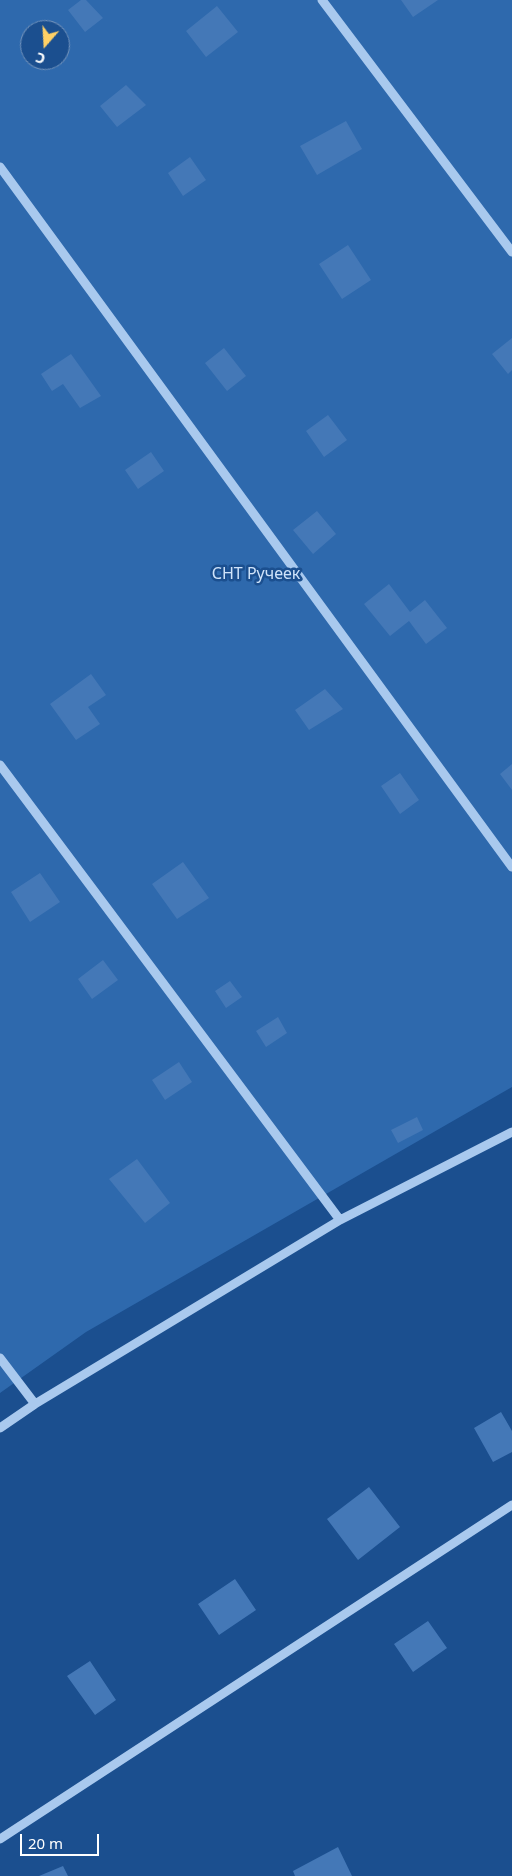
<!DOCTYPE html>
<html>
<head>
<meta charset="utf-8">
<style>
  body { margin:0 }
  #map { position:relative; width:512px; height:1876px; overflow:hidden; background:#1b4f8f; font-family:"Noto Sans",sans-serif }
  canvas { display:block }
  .north { position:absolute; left:20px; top:20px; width:50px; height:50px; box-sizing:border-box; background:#1b4f8f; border:1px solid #7695bc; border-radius:50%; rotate:199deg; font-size:14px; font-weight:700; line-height:20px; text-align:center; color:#fff }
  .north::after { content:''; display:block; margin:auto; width:18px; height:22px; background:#ffd166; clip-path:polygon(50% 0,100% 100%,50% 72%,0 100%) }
  .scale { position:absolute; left:20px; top:1834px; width:79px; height:22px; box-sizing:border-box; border:2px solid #fff; border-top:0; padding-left:6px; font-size:15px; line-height:18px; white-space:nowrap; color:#fff; -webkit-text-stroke:4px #1b4f8f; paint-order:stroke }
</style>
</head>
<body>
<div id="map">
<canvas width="512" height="1876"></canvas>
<div class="north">С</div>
<div class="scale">20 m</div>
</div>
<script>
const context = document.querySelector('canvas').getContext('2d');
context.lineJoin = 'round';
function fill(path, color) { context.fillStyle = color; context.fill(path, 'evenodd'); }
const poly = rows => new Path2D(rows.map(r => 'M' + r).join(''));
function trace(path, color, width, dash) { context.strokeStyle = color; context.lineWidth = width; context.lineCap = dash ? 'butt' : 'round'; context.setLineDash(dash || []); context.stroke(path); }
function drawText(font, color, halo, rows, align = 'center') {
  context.font = font + ' "Noto Sans",sans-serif'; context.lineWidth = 5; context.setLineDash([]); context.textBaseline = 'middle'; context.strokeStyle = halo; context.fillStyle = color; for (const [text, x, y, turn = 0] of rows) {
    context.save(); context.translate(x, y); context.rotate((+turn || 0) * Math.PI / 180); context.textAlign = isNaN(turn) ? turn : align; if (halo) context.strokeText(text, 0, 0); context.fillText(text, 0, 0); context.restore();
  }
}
fill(poly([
  [0,0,512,0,512,1087,86,1332,0,1393],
  [30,30,60,30,60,60,30,60]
]), '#2e69ad');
fill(poly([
  [81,0,86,0,103,18,85,32,68,10],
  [401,0,438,0,413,17],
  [217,6,238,32,206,57,186,31],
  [126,85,146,105,117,127,100,106],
  [346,121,362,149,317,175,300,146],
  [190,157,206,180,183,196,168,173],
  [348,245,371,280,342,299,319,264],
  [512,338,512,370,508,374,492,354],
  [224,348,246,376,227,391,205,363],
  [71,354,101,396,80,408,63,384,52,391,41,374],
  [328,415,347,440,324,457,306,431],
  [151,452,164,471,138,489,125,470],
  [317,511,336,534,313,554,293,530],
  [389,584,410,612,425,600,447,628,426,644,409,621,390,636,364,604],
  [91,674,106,695,88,707,100,724,76,740,50,704],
  [325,689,343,709,309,730,295,710],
  [512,764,512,790,500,774],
  [400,773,419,800,400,814,381,786],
  [183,862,209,898,177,919,152,884],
  [40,873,60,902,30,922,11,892],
  [103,960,118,980,92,999,78,979],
  [230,981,242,997,226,1008,215,991],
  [278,1017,287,1033,266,1047,256,1031],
  [179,1062,192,1082,165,1100,152,1080],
  [417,1117,423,1130,398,1143,391,1130],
  [137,1159,170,1203,145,1223,109,1179],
  [501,1412,512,1431,512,1452,493,1462,474,1428],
  [369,1487,400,1527,358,1560,327,1519],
  [235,1579,256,1610,219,1635,198,1604],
  [428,1621,447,1648,413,1672,394,1644],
  [90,1661,116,1700,95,1715,67,1676],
  [338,1847,352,1876,295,1876,293,1871],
  [63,1866,68,1876,39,1876]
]), '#4478b7');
trace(poly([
  [322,0,512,252],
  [0,167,512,867],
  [0,765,340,1220],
  [0,1358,35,1404],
  [0,1428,35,1404,340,1220,512,1132],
  [0,1839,512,1505]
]), '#a9c9ee', 9);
drawText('16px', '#cfe3fa', '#1b4f8f', [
  ["СНТ Ручеек",256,574]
]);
</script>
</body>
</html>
